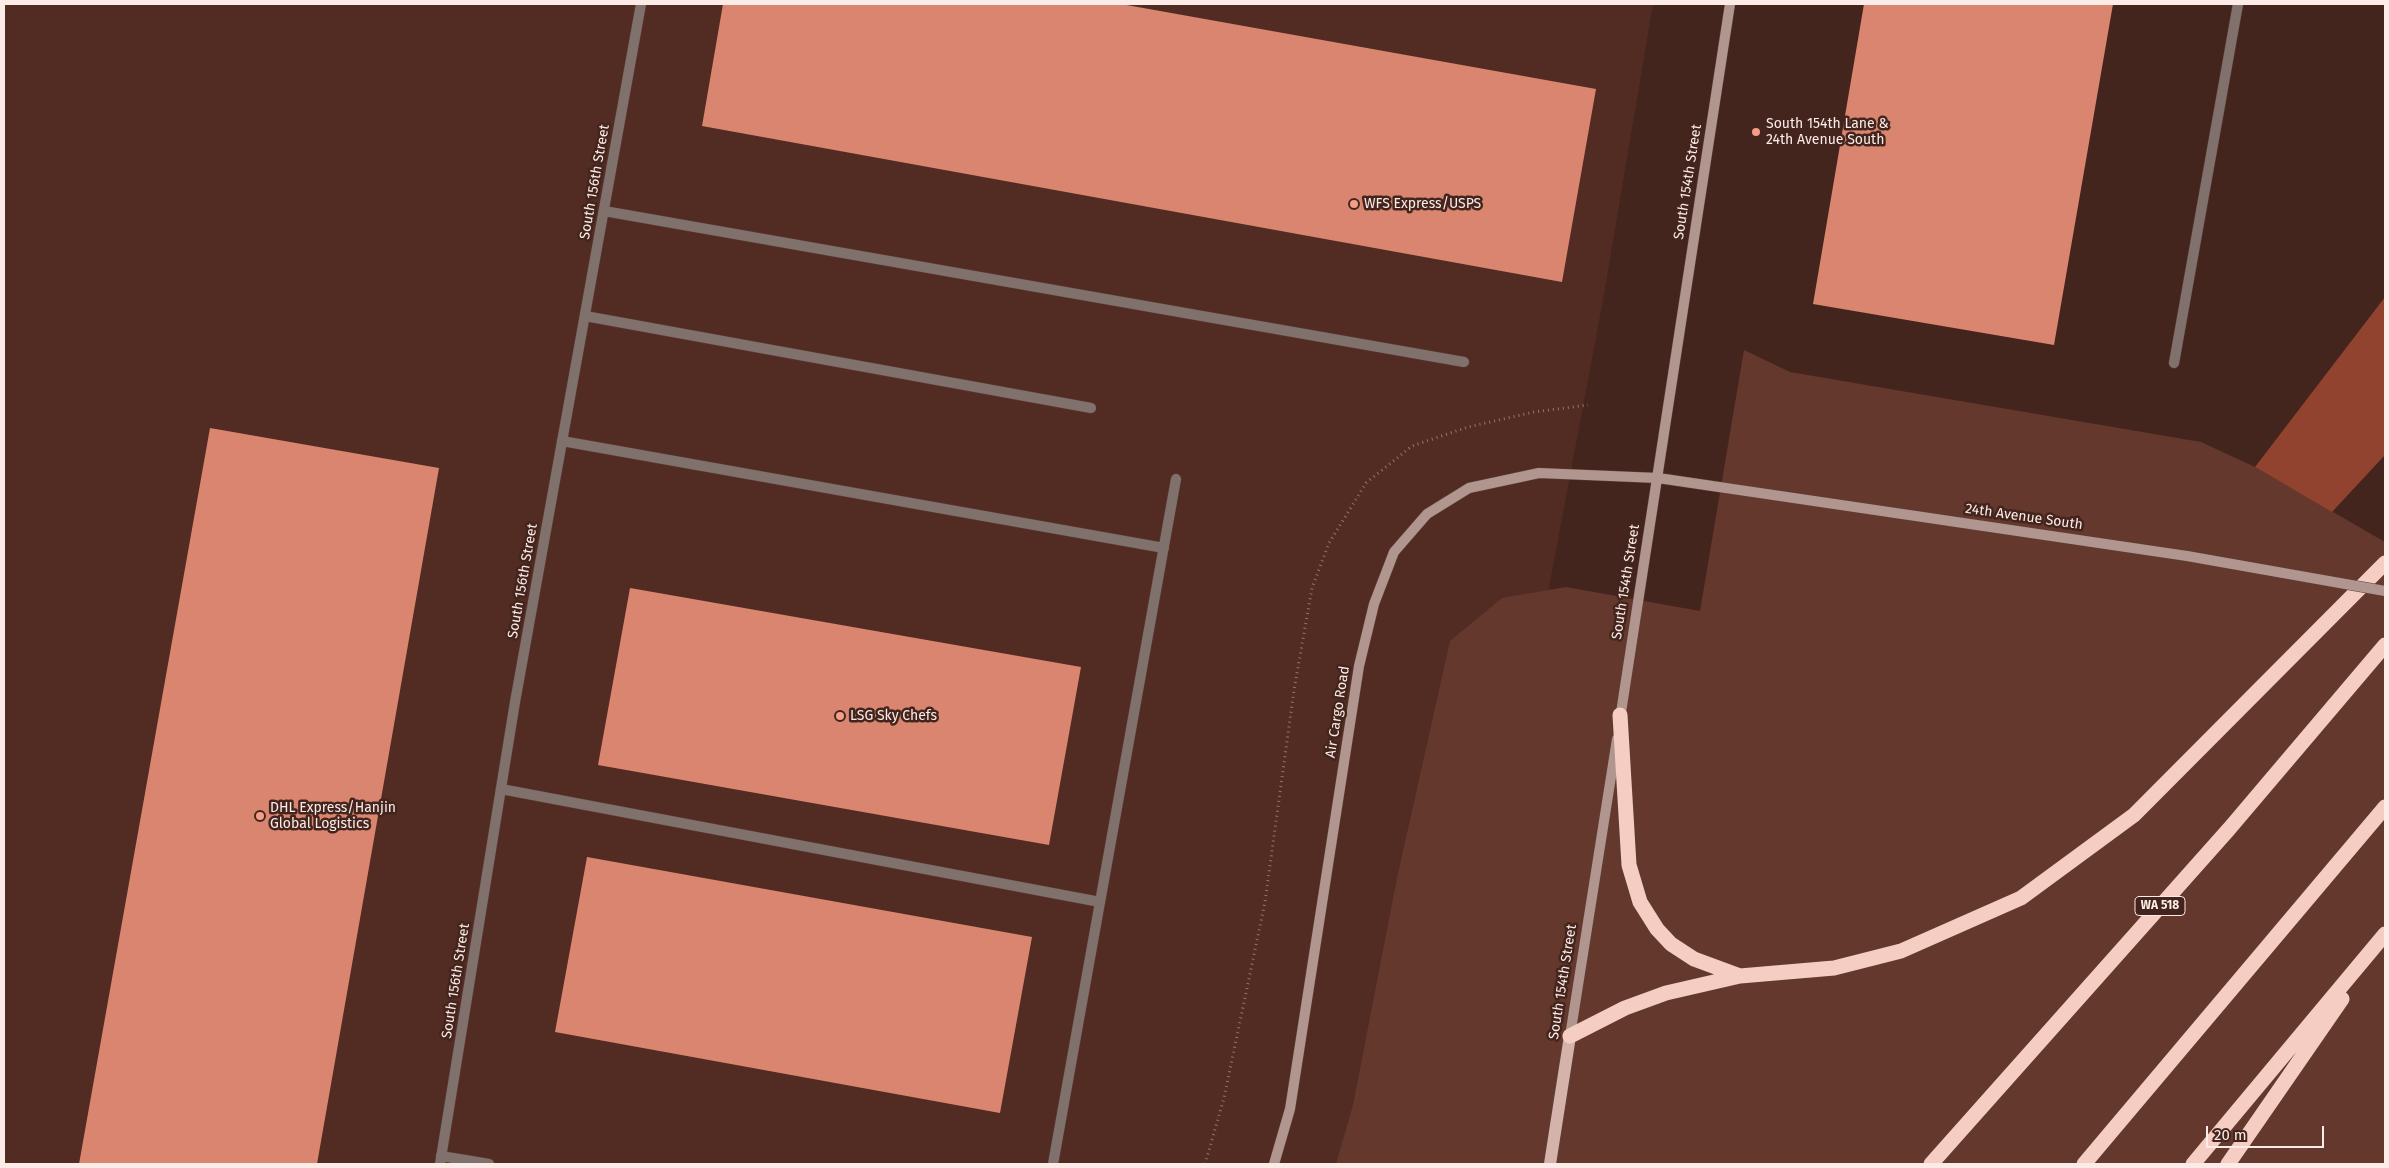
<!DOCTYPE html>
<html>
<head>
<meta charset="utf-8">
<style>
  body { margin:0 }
  #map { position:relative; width:2389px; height:1168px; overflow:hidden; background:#43251d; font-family:"Fira Sans",sans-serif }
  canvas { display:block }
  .frame { position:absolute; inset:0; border:5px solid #fcebe7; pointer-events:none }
  .scale { position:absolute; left:2206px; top:1126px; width:118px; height:22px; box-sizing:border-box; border:2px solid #fcebe7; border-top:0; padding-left:6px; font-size:15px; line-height:18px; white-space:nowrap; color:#fcebe7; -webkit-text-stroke:4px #43251d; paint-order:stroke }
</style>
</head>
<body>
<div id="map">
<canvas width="2389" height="1168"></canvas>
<div class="frame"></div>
<div class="scale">20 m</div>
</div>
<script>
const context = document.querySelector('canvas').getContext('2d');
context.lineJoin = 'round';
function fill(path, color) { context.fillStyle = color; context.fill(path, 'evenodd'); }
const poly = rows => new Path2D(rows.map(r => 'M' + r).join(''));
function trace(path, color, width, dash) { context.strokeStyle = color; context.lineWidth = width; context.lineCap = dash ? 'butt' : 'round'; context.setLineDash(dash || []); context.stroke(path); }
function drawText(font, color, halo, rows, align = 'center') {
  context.font = font + ' "Fira Sans",sans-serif'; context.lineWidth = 5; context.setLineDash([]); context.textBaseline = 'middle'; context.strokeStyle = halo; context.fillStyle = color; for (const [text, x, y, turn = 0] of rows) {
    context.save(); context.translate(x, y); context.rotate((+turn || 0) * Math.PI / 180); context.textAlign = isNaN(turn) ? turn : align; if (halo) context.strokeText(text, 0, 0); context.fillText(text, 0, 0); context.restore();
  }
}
fill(poly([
  [4,4,1653,4,1603,300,1537,651,1453,1164,4,1164]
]), '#522c23');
fill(poly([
  [1744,350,1790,372,2201,442,2255,467,2385,542,2385,1164,1336,1164,1353,1105,1397,878,1450,641,1502,598,1566,587,1700,611]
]), '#64382c');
fill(poly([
  [2385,297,2385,455,2332,512,2255,467]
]), '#914330');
fill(poly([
  [723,4,1121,4,1596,89,1562,282,702,126],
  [1864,4,2113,4,2054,345,1813,304],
  [210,428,439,468,317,1164,79,1164],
  [630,588,1081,667,1049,845,598,765],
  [587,857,1032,937,1000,1113,555,1032]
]), '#da856f');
const lane = poly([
  [604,211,1464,362],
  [585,316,1091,408],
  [2174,363,2238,4],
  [562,441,1164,548],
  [501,789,1100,902],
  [441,1156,489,1164],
  [1053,1164,1176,479]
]);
const street = poly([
  [440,1164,515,702,641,4]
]);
const secondary = poly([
  [1620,719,1730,4],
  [1570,1036,1617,739],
  [1274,1164,1290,1109,1359,666,1374,604,1394,552,1427,514,1469,488,1539,473,1658,478,2187,556]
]);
const primary = poly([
  [1550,1164,1570,1036]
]);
const highway = poly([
  [1620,715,1629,865,1640,902,1657,929,1671,944,1694,959,1740,976],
  [1570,1036,1625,1008,1666,993,1740,976,1834,968,1901,951,2021,898,2134,815,2385,563],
  [1931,1164,2229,829,2385,645],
  [2084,1164,2385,807],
  [2193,1164,2385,934],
  [2228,1164,2342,999]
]);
trace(lane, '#5d4139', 11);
trace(street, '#5d4139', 11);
trace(secondary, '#5d4139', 11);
trace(primary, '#5d4139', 14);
trace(highway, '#5d4139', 16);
trace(poly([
  [1205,1164,1224,1098,1265,902,1294,690,1312,588,1329,543,1366,483,1412,446,1468,427,1534,412,1588,405]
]), '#8e756f', 3, [1, 4]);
trace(lane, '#81716c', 10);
trace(street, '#81716c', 10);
trace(secondary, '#b0968f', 10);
trace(primary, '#d5b3aa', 12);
trace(highway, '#f6cdc2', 15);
const secondaryBridge = poly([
  [2187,556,2385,591]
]);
trace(secondaryBridge, '#5d4139', 11, []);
trace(secondaryBridge, '#b0968f', 10);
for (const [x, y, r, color] of [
  [1756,132,5,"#f49e88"],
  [1354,204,5,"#f49e88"],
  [840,716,5,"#f49e88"],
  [260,816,5,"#f49e88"]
]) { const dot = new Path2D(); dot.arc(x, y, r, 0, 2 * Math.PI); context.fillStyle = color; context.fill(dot); trace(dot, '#43251d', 2); }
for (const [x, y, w] of [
  [2160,906,50]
]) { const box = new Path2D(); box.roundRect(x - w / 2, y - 9.5, w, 19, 4); context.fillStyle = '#43251d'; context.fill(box); trace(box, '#fcebe7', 1); }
drawText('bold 12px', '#fcebe7', null, [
  ["WA 518",2160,906]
]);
drawText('14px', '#fcebe7', '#43251d', [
  ["South 154th Lane &",1766,124],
  ["24th Avenue South",1766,140],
  ["WFS Express/USPS",1364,204],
  ["LSG Sky Chefs",850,716],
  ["DHL Express/Hanjin",270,808],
  ["Global Logistics",270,824]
], 'left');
drawText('14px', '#fcebe7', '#43251d', [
  ["South 156th Street",595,182,-80],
  ["South 154th Street",1688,182,-81],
  ["24th Avenue South",2024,517,8],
  ["South 156th Street",523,581,-80],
  ["South 154th Street",1626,582,-81],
  ["Air Cargo Road",1338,712,-81],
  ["South 156th Street",456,981,-81],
  ["South 154th Street",1563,982,-81]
]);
</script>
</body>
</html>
